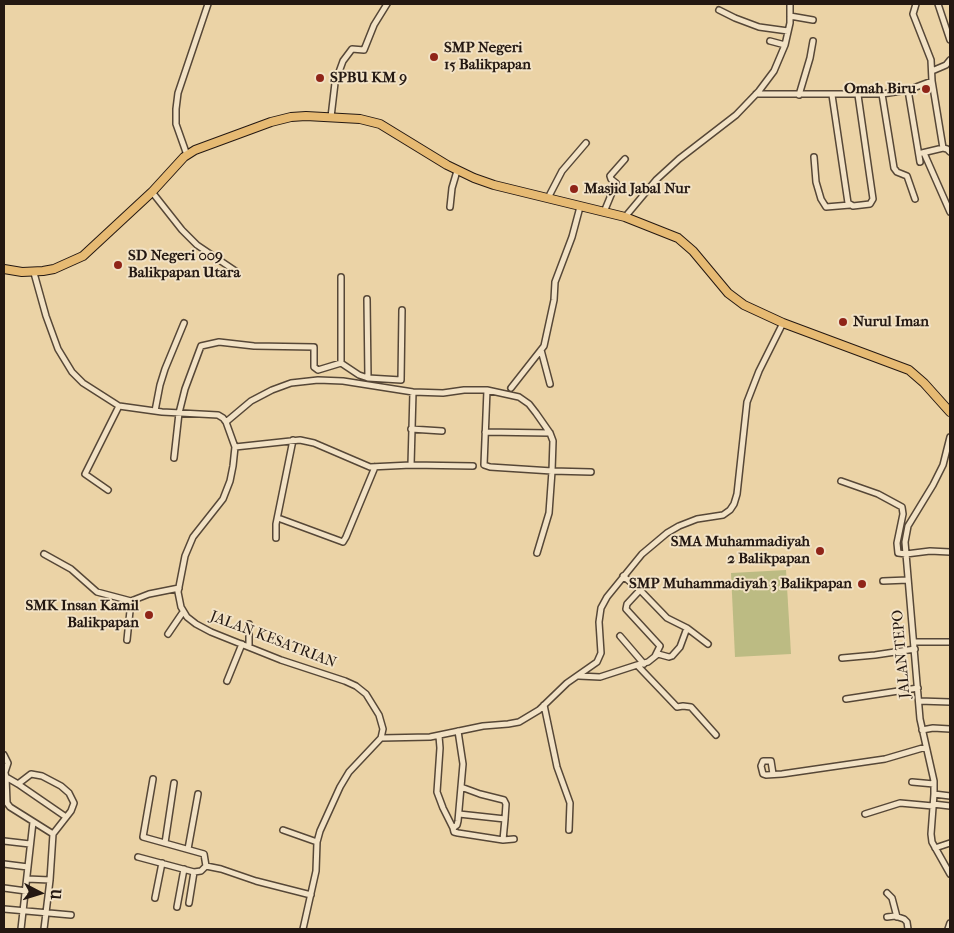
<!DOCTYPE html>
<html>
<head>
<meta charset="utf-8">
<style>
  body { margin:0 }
  #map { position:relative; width:954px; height:933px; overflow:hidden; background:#ebd3a6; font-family:"IM FELL French Canon",serif }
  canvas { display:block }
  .frame { position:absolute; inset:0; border:5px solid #241812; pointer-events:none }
  .north { position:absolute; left:15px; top:868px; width:50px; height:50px; -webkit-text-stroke:4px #f2e2c5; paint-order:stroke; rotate:95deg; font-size:14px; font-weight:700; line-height:20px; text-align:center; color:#241812 }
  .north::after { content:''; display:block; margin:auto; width:18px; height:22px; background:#241812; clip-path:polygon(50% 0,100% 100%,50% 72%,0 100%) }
</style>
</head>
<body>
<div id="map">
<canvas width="954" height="933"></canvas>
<div class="frame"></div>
<div class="north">U</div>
</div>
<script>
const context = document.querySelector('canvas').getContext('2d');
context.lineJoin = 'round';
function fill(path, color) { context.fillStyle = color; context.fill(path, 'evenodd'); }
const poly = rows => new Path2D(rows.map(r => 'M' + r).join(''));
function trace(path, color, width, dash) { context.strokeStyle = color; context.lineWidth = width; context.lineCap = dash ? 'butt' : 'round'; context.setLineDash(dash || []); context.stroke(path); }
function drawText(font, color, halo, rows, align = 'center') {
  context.font = font + ' "IM FELL French Canon",serif'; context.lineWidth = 4; context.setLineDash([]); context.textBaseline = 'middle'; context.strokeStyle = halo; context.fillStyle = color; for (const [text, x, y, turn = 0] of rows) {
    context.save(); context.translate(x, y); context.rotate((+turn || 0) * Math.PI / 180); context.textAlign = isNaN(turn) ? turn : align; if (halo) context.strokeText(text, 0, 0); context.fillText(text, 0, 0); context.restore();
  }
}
fill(poly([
  [786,570,791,654,735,657,731,573]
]), '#bcbb83');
const minor = poly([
  [916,4,913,14,931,60,932,81,943,148],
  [938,4,950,40],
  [719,10,735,18,759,27,788,31],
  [790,16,813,20],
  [770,41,785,45],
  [932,71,946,65,950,60],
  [908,90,920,162],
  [756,94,882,94,908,90,932,81],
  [882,94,894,168,897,172,907,176,915,199],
  [799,95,810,58,813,41],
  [832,95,848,203,853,206,870,204,873,199,858,95],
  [331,117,335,83,343,61,352,49,364,50,374,25,387,4],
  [943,148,947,149,950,152],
  [922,153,943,148],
  [924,153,950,212],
  [187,155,176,124,176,109,178,93,208,4],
  [814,157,816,182,821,199,826,207,850,205],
  [152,192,182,230,197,245,237,272],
  [548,198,562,171,586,143],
  [450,207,452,188,457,171],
  [604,212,616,183,611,179,610,176,625,159],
  [625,217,656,180,679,159,736,115,759,91,774,71,785,45,790,23,790,4],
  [34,273,46,316,58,349,72,372,83,383,119,406,162,412,218,415,223,418,226,422,235,447,233,466,230,481,223,499,193,537,185,556,178,592,181,607,187,617,196,624,211,632,281,660,345,681,356,686,366,694,379,715,383,729,381,738,349,772,340,787,320,831,317,842,316,871,303,929],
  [541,350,550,384],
  [341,363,341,277],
  [368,378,401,380,402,310],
  [511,388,544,346,554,300,555,282,572,237,580,207],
  [155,411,160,385,165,369,184,323],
  [226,422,251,401,272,390,291,383,318,380,343,381,413,392,443,393,464,390,487,390,519,397,529,404,536,413,550,433,553,441,552,471,490,467,484,465,487,390],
  [411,429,442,431],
  [485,432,550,433],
  [950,437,943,465,933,485,908,526,905,542,920,719,934,781,934,794,931,834,932,842,950,874],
  [235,447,300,440,314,443,370,467,411,465,473,466],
  [174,458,179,413,185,389,201,346,219,342,254,346,314,347,314,367,318,370,341,363,359,375,368,378,367,299],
  [411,465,413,392],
  [841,481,878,494,902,507,903,514,897,543,898,553,906,554,930,551,950,552],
  [108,490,85,474,119,406],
  [278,518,343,542,346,537,375,467],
  [276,538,276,524,293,440],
  [537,553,549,513,552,471,591,472],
  [44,554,71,569,97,592,131,601],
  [623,576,640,590,627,604,626,609,660,646,655,656],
  [883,581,908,580],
  [640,590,667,618,687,628],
  [168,634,183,612],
  [620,636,644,664],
  [127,640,131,601,149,594,179,588],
  [914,642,950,642],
  [249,646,249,624],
  [842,658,875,655,915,649],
  [637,665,648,662,658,654,669,657,672,656,680,647,687,628,708,644],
  [579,676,600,677,637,665,677,707,683,706,691,707,716,735],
  [227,681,242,644],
  [846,699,918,688],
  [919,701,950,702],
  [544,705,557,767,570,803,569,830],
  [922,730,933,728,950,729],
  [439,736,440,748,437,792,443,808,453,828,457,825,458,821,463,764,458,731],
  [381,738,430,737,483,726,508,724,519,722,539,710,567,683,597,662,601,653,599,622,601,608,607,597,642,554,667,533,679,526,697,519,723,515,730,510,734,504,737,494,747,402,759,371,783,323],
  [4,755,8,763,5,772],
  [4,769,6,777,7,803,10,807,53,834],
  [773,774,771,761,763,761,761,766,763,774,766,775,782,774,885,759,926,747],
  [6,777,18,784,66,817],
  [153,779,143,837,204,854,206,866,221,869,256,881,311,895],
  [912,782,934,784],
  [18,784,31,774,42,776,61,786,69,793,74,803,71,811,53,834,50,880,27,879],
  [461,787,480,794,504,800,506,804,505,819],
  [934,794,950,796],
  [933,804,950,806],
  [459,814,505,819,503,840],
  [865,814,900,803,933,806],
  [453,828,454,832,458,833,503,840,514,839],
  [283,830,317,842],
  [4,841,30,844],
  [165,843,174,783],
  [935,848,950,843],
  [188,849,198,794],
  [138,857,194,872,201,871,206,866],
  [4,864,28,867],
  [4,888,26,891],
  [887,893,892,898,897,917],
  [155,898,162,863],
  [189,903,194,872],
  [177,907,184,869],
  [4,909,71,915],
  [887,917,895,916,904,919,907,922,908,929],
  [21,929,33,822],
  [44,929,50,880],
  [948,929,950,923]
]);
const highway = poly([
  [4,269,22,272,43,271,54,269,83,256,152,192,184,157,195,150,271,122,291,117,306,116,360,119,380,124,447,165,474,178,494,185,625,217,678,238,693,251,728,293,744,305,783,323,909,370,924,383,950,412]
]);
trace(minor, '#564737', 8);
trace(highway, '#241812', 10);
trace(minor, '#f2e2c5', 5);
trace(highway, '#e6ba73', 8);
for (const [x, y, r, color] of [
  [434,57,5,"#8f2418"],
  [320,78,5,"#8f2418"],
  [926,89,5,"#8f2418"],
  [574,189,5,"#8f2418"],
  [118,265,5,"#8f2418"],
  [843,322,5,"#8f2418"],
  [820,551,5,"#8f2418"],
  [862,584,5,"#8f2418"],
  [149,615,5,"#8f2418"]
]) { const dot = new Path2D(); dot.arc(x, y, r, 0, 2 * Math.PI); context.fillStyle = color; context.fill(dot); trace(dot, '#f2e2c5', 2); }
drawText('bold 15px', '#241812', '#f2e2c5', [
  ["SMP Negeri",444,48],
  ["15 Balikpapan",444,65],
  ["SPBU KM 9",330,78],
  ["Omah Biru",916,89,"right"],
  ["Masjid Jabal Nur",584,189],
  ["SD Negeri 009",128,256],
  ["Balikpapan Utara",128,273],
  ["Nurul Iman",853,322],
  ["SMA Muhammadiyah",810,542,"right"],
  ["2 Balikpapan",810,559,"right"],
  ["SMP Muhammadiyah 3 Balikpapan",852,584,"right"],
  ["SMK Insan Kamil",139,606,"right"],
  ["Balikpapan",139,623,"right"]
], 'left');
drawText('15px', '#241812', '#f2e2c5', [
  ["JALAN KESATRIAN",273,640,21],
  ["JALAN TEPO",902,654,-95]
]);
</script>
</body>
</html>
